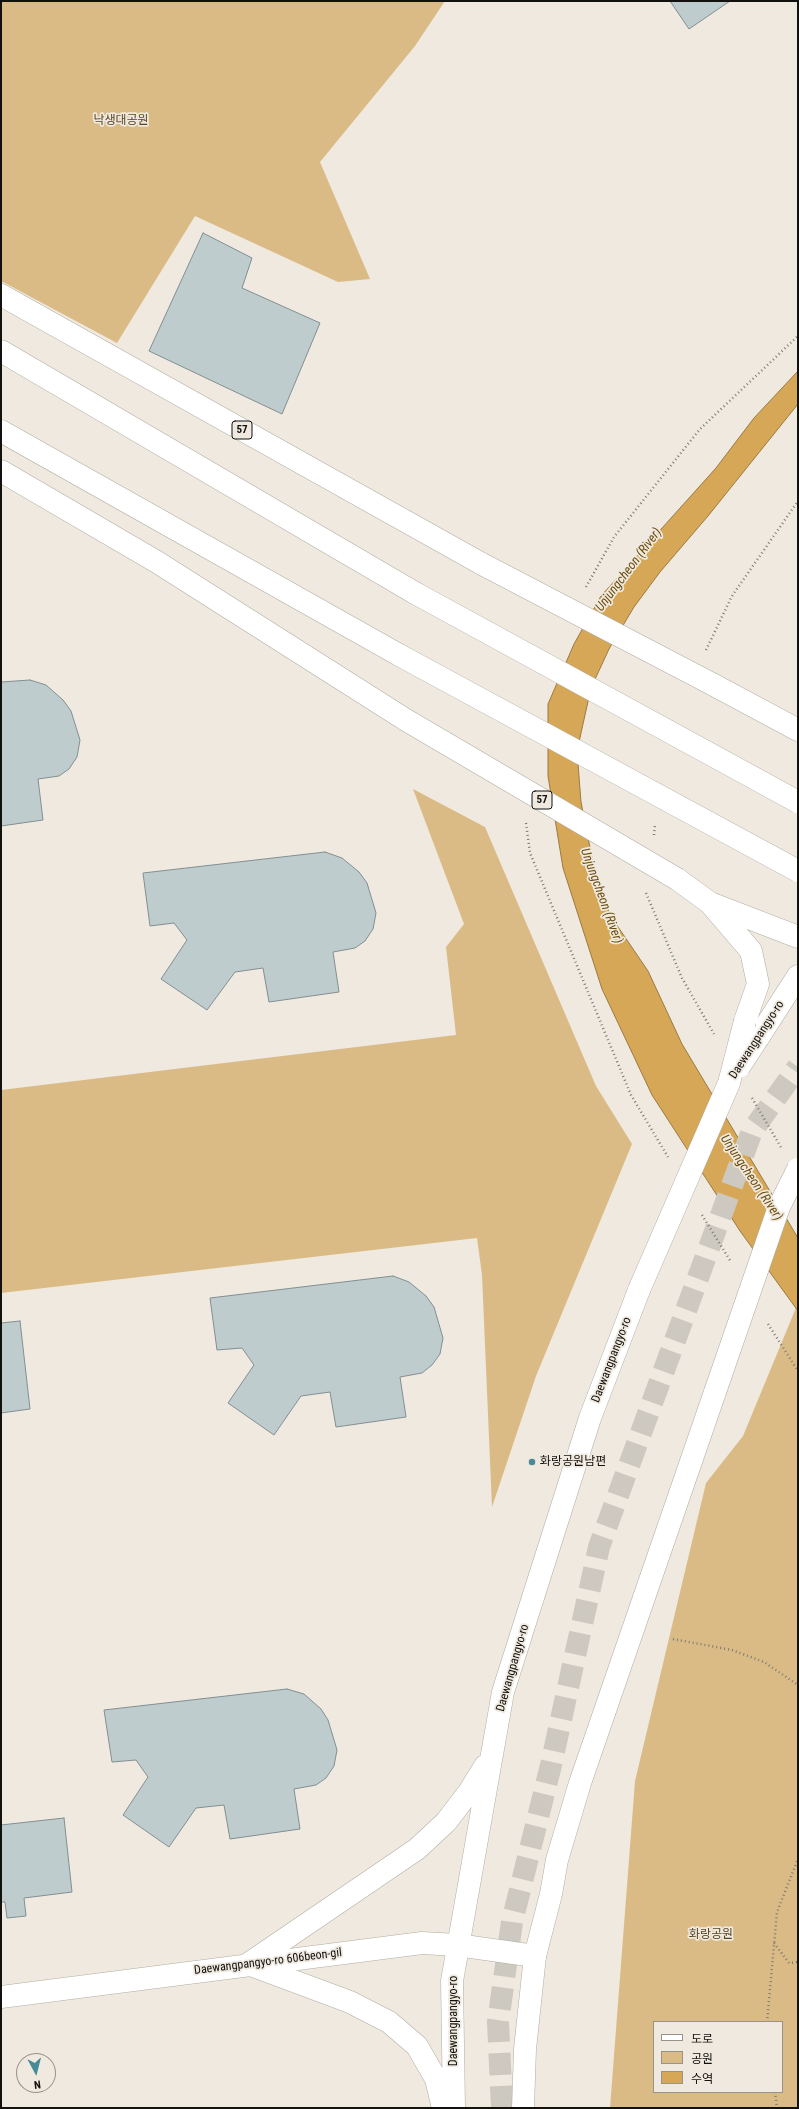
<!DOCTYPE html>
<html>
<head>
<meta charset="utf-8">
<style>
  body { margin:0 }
  #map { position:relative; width:799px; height:2109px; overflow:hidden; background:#efe9df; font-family:"Roboto Condensed","Noto Sans KR",sans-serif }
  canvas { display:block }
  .frame { position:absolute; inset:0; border:2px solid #13110e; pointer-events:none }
  .legend { position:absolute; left:653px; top:2021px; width:130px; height:72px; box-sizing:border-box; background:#efe9df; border:1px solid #97938b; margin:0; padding:5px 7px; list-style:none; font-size:12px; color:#13110e }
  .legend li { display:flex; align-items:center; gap:8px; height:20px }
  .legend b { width:20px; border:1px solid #97938b }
  .north { position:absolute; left:16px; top:2053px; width:40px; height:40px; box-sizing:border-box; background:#efe9df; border:1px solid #97938b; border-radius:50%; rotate:173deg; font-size:11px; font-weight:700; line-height:16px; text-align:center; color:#13110e }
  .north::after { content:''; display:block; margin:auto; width:14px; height:18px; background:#468b98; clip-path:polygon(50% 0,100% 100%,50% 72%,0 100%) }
</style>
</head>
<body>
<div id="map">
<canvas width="799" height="2109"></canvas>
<div class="frame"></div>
<ul class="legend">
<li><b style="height:5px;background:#fff"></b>도로</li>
<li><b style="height:11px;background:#dbbb85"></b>공원</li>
<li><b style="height:11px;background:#d5a756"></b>수역</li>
</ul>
<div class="north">N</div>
</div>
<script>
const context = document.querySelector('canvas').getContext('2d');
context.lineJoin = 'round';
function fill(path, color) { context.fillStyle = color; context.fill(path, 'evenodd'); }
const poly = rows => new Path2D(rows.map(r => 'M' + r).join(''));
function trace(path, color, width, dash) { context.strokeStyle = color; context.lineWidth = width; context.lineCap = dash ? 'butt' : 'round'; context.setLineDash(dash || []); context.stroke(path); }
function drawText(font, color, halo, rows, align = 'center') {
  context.font = font + ' "Roboto Condensed","Noto Sans KR",sans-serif'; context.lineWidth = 3.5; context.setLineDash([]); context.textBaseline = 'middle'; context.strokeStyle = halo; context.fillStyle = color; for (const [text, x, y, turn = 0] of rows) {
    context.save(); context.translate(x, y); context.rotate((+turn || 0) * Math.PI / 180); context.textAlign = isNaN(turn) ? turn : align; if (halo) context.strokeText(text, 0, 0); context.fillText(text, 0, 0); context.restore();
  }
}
fill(poly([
  [1,1,445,1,415,46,320,162,370,279,338,282,195,216,117,343,1,281],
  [413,789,485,827,596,1086,632,1144,536,1376,492,1507,482,1275,477,1238,1,1293,1,1090,456,1035,446,947,464,924],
  [798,1303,798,2108,610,2108,635,1781,706,1483,743,1436],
  [654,2022,782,2022,782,2092,654,2092]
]), '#dbbb85');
const water = poly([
  [798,371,798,404,708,516,660,572,634,607,609,649,591,688,577,751,581,802,599,893,614,921,648,971,682,1044,798,1238,798,1311,740,1231,652,1095,602,989,563,868,548,776,548,704,574,644,601,596,716,468,754,418,798,371]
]);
fill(water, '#d5a756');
trace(water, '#9b7a40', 1);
const building = poly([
  [670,1,730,1,689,29,670,1],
  [203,233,252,258,242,288,320,323,282,414,149,351,203,233],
  [30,680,46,685,63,700,71,711,80,740,77,757,69,769,59,776,38,779,43,820,1,826,1,682,30,680],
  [325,852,342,858,359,872,367,883,376,913,373,929,365,941,355,948,333,952,339,992,269,1002,263,968,235,972,207,1010,161,979,187,940,174,923,150,926,143,873,325,852],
  [393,1276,409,1282,426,1296,434,1307,443,1338,440,1354,432,1365,422,1373,400,1377,406,1417,336,1427,330,1392,301,1396,274,1435,228,1403,254,1365,242,1348,217,1350,210,1298,393,1276],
  [20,1321,30,1409,1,1413,1,1323,20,1321],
  [287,1689,304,1694,321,1709,328,1720,337,1750,334,1766,326,1778,316,1785,294,1789,300,1829,230,1839,224,1805,196,1808,169,1847,123,1815,148,1777,136,1760,112,1762,104,1710,287,1689],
  [64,1818,72,1892,24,1898,26,1916,7,1918,5,1902,1,1902,1,1825,64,1818]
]);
fill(building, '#bfccce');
trace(building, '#828e91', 1);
trace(poly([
  [502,2108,498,2022,512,1922,551,1765,599,1547,752,1131,798,1067]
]), '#cec9c0', 22, [22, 11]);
const minor = poly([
  [1,1997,422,1943,457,1945,535,1956]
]);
const major = poly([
  [1,295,482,564],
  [1,471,157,562,406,720],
  [712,684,798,730],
  [677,879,710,903,798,937],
  [710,903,751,951,758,984,745,1021],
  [758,1038,798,976],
  [248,1964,417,1849,446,1822,469,1792,485,1766],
  [248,1964,350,2002,389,2022,417,2046,436,2079,443,2108],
  [454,2108,452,1981,503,1692,590,1418,639,1290],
  [523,2108,525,2049,535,1956,551,1894,557,1860,580,1783,715,1392]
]);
const highway = poly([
  [1,351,415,593],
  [1,431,401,656]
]);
trace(minor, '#b1aca2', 23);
trace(major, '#b1aca2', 23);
trace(highway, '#b1aca2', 23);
trace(poly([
  [586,587,614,537,700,429,798,336],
  [706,650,732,596,798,501],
  [526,823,530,853,631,1095,668,1157],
  [654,835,655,824],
  [646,893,682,978,714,1034],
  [752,1098,782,1149],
  [702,1215,731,1262],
  [768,1324,798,1371],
  [673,1639,732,1650,764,1662,798,1685],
  [774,1943,789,1963,798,1962],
  [767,2022,777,1912,798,1859],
  [775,2092,777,2108]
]), '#7e7a74', 2.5, [1, 3]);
trace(minor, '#fff', 22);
trace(major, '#fff', 22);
trace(highway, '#fff', 22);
const majorBridge = poly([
  [482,564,712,684],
  [406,720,677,879],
  [739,1067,758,1038],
  [639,1290,729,1083,745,1021],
  [715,1392,779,1207,798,1169]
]);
const highwayBridge = poly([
  [415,593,798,802],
  [401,656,798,871]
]);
trace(majorBridge, '#b1aca2', 23, []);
trace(highwayBridge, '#b1aca2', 23, []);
trace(majorBridge, '#fff', 22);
trace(highwayBridge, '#fff', 22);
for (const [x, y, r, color] of [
  [532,1462,4,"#468b98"]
]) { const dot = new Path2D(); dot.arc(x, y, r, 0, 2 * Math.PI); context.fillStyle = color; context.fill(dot); trace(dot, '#efe9df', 1.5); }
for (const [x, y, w] of [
  [242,430,20],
  [542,800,20]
]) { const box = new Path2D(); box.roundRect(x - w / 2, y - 9, w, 18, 3); context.fillStyle = '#efe9df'; context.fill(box); trace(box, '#13110e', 1); }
drawText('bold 11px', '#13110e', null, [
  ["57",242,430],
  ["57",542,800]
]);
drawText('12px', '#594522', '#efe9df', [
  ["낙생대공원",121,121],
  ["화랑공원",711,1935]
]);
drawText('12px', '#13110e', '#efe9df', [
  ["Daewangpangyo-ro",757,1040,-57],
  ["Daewangpangyo-ro",612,1360,-69],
  ["Daewangpangyo-ro",513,1668,-74],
  ["Daewangpangyo-ro 606beon-gil",268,1962,-7],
  ["Daewangpangyo-ro",454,2021,-90]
]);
drawText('12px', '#13110e', '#efe9df', [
  ["화랑공원남편",540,1462]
], 'left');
drawText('italic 13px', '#6c4d0d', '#efe9df', [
  ["Unjungcheon (River)",629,570,-53],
  ["Unjungcheon (River)",601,896,70],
  ["Unjungcheon (River)",751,1178,56]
]);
</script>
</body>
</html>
